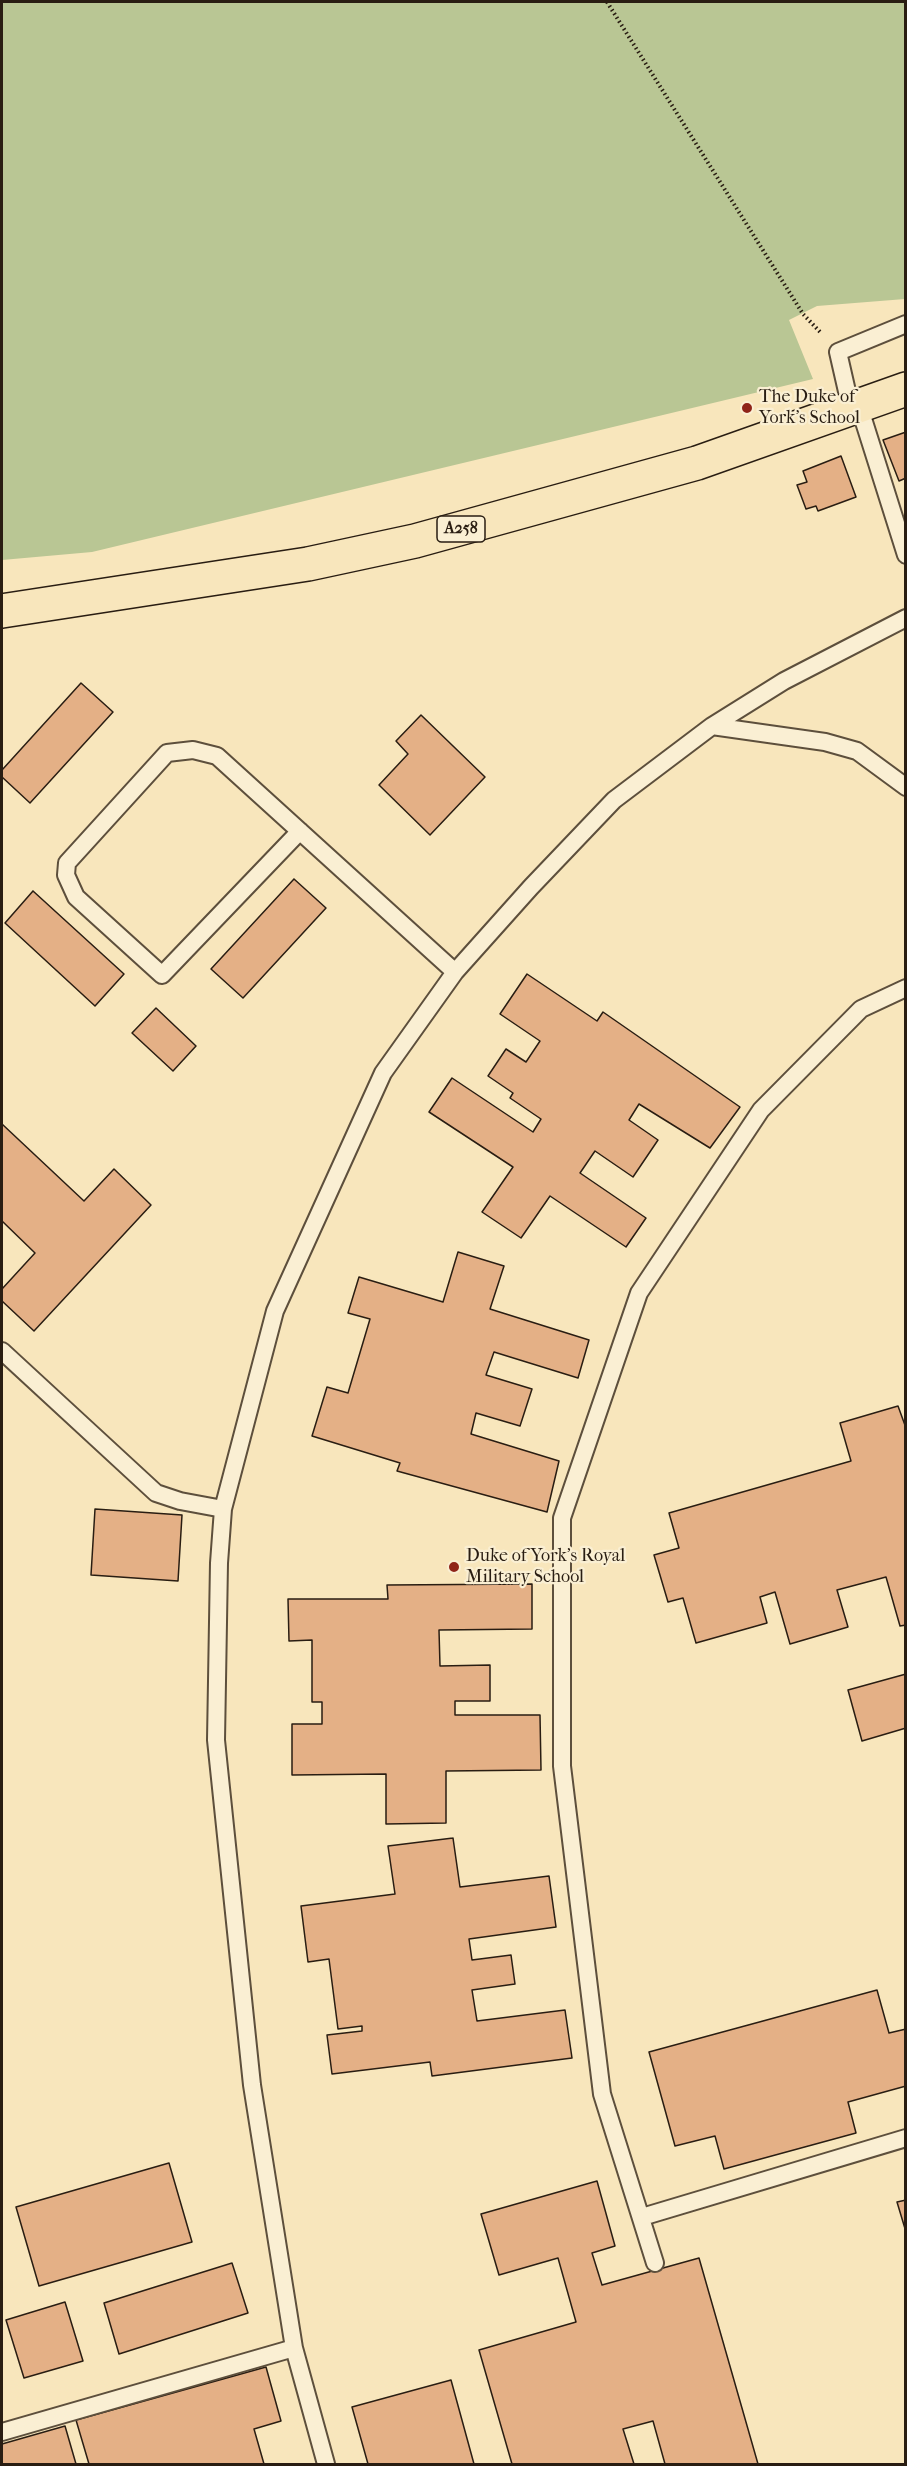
<!DOCTYPE html>
<html>
<head>
<meta charset="utf-8">
<style>
  body { margin:0 }
  #map { position:relative; width:907px; height:2466px; overflow:hidden; background:#f8e6bc; font-family:"IM FELL French Canon",serif }
  canvas { display:block }
  .frame { position:absolute; inset:0; border:3px solid #291d12; pointer-events:none }
</style>
</head>
<body>
<div id="map">
<canvas width="907" height="2466"></canvas>
<div class="frame"></div>
</div>
<script>
const context = document.querySelector('canvas').getContext('2d');
context.lineJoin = 'round';
function fill(path, color) { context.fillStyle = color; context.fill(path, 'evenodd'); }
const poly = rows => new Path2D(rows.map(r => 'M' + r).join(''));
function trace(path, color, width, dash) { context.strokeStyle = color; context.lineWidth = width; context.lineCap = dash ? 'butt' : 'round'; context.setLineDash(dash || []); context.stroke(path); }
function drawText(font, color, halo, rows, align = 'center') {
  context.font = font + ' "IM FELL French Canon",serif'; context.lineWidth = 4.5; context.setLineDash([]); context.textBaseline = 'middle'; context.strokeStyle = halo; context.fillStyle = color; for (const [text, x, y, turn = 0] of rows) {
    context.save(); context.translate(x, y); context.rotate((+turn || 0) * Math.PI / 180); context.textAlign = isNaN(turn) ? turn : align; if (halo) context.strokeText(text, 0, 0); context.fillText(text, 0, 0); context.restore();
  }
}
fill(poly([
  [2,2,905,2,905,299,817,306,789,320,813,379,92,552,2,560]
]), '#b9c694');
const building = poly([
  [906,432,906,478,899,481,883,440,906,432],
  [841,456,856,497,818,511,816,506,806,509,797,485,807,482,803,471,841,456],
  [81,683,113,712,30,803,2,777,2,770,81,683],
  [421,715,485,777,430,835,379,785,408,754,396,741,421,715],
  [294,879,326,908,243,998,211,969,294,879],
  [33,891,124,974,95,1006,5,923,33,891],
  [527,974,597,1021,603,1012,740,1107,710,1148,639,1104,629,1120,658,1140,633,1177,595,1151,580,1173,646,1218,626,1247,550,1196,521,1238,482,1212,513,1167,429,1112,452,1078,533,1132,541,1119,510,1098,513,1093,488,1076,506,1049,526,1062,540,1041,500,1014,527,974],
  [156,1008,196,1046,173,1071,132,1033,156,1008],
  [2,1124,84,1201,114,1169,151,1205,34,1331,2,1301,2,1289,35,1253,2,1221,2,1124],
  [458,1252,504,1266,490,1309,589,1340,578,1378,494,1352,486,1375,532,1389,520,1426,476,1413,471,1434,559,1461,547,1512,397,1471,400,1463,312,1436,327,1387,348,1393,370,1319,348,1313,359,1277,443,1302,458,1252],
  [898,1406,906,1428,906,1625,900,1626,886,1577,837,1590,848,1627,790,1644,775,1592,760,1597,767,1623,696,1643,683,1598,668,1602,654,1555,679,1548,669,1513,851,1461,840,1423,898,1406],
  [95,1509,182,1515,178,1581,91,1575,95,1509],
  [532,1584,532,1629,439,1630,440,1666,490,1665,490,1701,455,1701,455,1715,540,1715,541,1770,446,1771,446,1823,386,1824,386,1774,292,1775,292,1724,322,1724,322,1702,312,1702,312,1640,289,1641,288,1599,388,1599,387,1585,532,1584],
  [906,1674,906,1728,862,1741,848,1690,906,1674],
  [453,1838,460,1887,549,1876,556,1927,469,1939,472,1960,511,1955,515,1984,472,1990,477,2021,565,2010,572,2058,432,2076,430,2062,332,2074,327,2035,362,2031,362,2026,338,2029,329,1959,308,1962,301,1906,395,1894,388,1846,453,1838],
  [877,1990,889,2033,906,2029,906,2086,848,2102,856,2133,724,2169,715,2136,675,2146,649,2052,877,1990],
  [169,2163,192,2242,39,2286,16,2207,169,2163],
  [597,2181,615,2246,592,2253,602,2285,699,2258,758,2464,665,2464,653,2421,623,2429,634,2464,512,2464,479,2350,576,2322,558,2258,499,2275,481,2214,597,2181],
  [906,2200,906,2232,897,2202,906,2200],
  [232,2263,248,2313,119,2354,104,2303,232,2263],
  [65,2302,83,2361,24,2378,6,2320,65,2302],
  [266,2367,281,2421,254,2429,264,2464,89,2464,76,2420,266,2367],
  [451,2380,474,2464,368,2464,352,2407,451,2380],
  [65,2426,76,2464,2,2464,2,2444,65,2426]
]);
fill(building, '#e4b086');
trace(building, '#291d12', 1.5);
const service = poly([
  [859,406,906,555],
  [851,409,838,352,906,324],
  [712,726,825,742,857,751,906,787],
  [300,831,162,975,76,897,66,875,67,863,167,753,193,750,217,756,455,972],
  [2,1351,156,1493,180,1501,223,1509],
  [642,2217,906,2138],
  [655,2263,602,2094,562,1766,562,1518,639,1293,761,1110,861,1009,906,988],
  [2,2432,294,2348],
  [326,2464,294,2348,252,2085,216,1740,219,1563,223,1509,275,1311,383,1073,455,972,531,887,614,800,712,726,784,681,906,618]
]);
const primary = poly([
  [2,611,308,564,415,541,697,463,906,389]
]);
trace(service, '#5d4f3c', 20);
trace(primary, '#291d12', 36);
trace(poly([
  [607,2,803,314,821,333]
]), '#291d12', 4, [1.5, 3]);
trace(service, '#faefd3', 16);
trace(primary, '#f8e6bc', 33);
for (const [x, y, r, color] of [
  [747,408,6,"#8f2418"],
  [454,1567,6,"#8f2418"]
]) { const dot = new Path2D(); dot.arc(x, y, r, 0, 2 * Math.PI); context.fillStyle = color; context.fill(dot); trace(dot, '#faefd3', 2); }
for (const [x, y, w] of [
  [461,529,48]
]) { const box = new Path2D(); box.roundRect(x - w / 2, y - 13, w, 26, 4.5); context.fillStyle = '#faefd3'; context.fill(box); trace(box, '#291d12', 1.5); }
drawText('bold 16px', '#291d12', null, [
  ["A258",461,529]
]);
drawText('18px', '#291d12', '#faefd3', [
  ["The Duke of",759,398],
  ["York's School",759,419],
  ["Duke of York's Royal",466,1557],
  ["Military School",466,1578]
], 'left');
</script>
</body>
</html>
